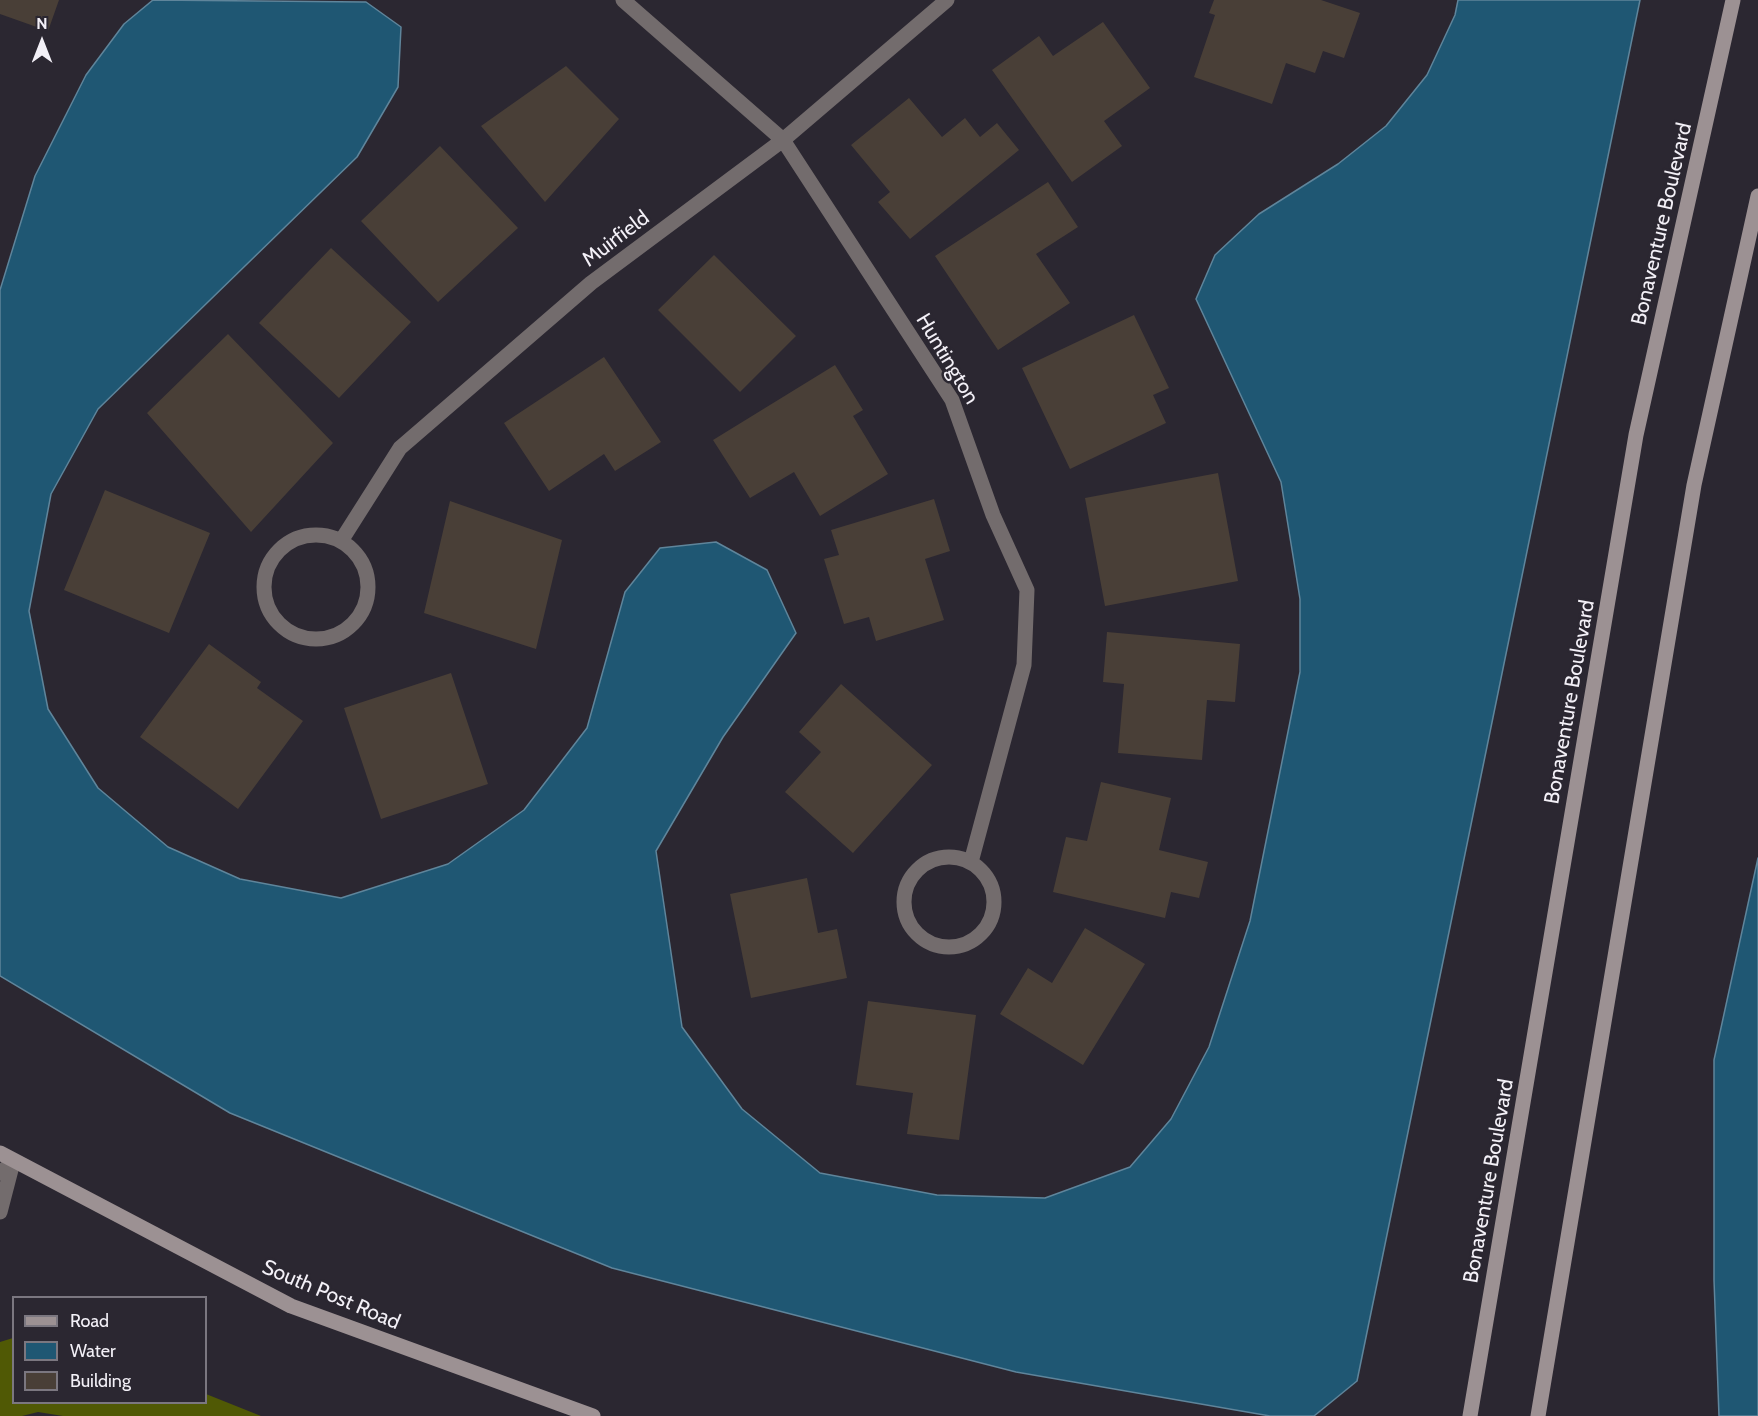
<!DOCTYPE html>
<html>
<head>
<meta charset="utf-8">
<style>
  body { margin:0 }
  #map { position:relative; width:1758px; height:1416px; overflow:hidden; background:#2b2731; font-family:Cabin,sans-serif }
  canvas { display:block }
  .legend { position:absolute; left:12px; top:1296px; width:195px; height:108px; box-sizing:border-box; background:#2b2731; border:2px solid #7b7780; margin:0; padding:8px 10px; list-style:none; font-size:18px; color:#f3f0f7 }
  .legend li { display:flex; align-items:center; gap:12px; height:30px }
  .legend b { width:30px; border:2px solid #7b7780 }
  .north { position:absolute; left:12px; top:12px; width:60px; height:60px; -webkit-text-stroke:4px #2b2731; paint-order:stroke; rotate:0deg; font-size:16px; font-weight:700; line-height:24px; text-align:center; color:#f3f0f7 }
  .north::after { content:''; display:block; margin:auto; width:21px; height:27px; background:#f3f0f7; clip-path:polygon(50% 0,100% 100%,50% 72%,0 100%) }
</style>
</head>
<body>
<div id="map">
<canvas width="1758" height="1416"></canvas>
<ul class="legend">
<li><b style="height:8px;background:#9c9193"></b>Road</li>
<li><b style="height:16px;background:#1f5773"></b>Water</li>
<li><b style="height:16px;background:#493f37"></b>Building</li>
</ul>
<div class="north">N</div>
</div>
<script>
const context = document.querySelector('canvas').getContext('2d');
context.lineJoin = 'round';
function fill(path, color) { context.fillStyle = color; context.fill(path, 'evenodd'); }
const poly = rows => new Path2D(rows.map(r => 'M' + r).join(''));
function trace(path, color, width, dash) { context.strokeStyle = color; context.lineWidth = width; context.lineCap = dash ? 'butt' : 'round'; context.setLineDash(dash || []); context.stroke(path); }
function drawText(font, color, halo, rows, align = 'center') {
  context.font = font + ' Cabin,sans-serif'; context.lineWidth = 5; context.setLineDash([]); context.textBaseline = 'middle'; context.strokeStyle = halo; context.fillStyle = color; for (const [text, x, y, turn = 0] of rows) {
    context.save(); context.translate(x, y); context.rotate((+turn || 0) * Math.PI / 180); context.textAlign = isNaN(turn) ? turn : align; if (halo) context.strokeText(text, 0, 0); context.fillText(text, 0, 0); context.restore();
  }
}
fill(poly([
  [13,1338,14,1402,206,1402,206,1394,261,1416,63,1416,38,1412,22,1416,0,1416,0,1342]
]), '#505905');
const water = poly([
  [153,0,366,2,401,27,398,87,357,157,98,409,51,494,29,611,48,709,98,788,168,847,240,879,341,898,448,864,524,810,587,728,625,592,660,548,716,542,767,570,796,633,723,737,656,851,682,1027,742,1109,820,1173,937,1195,1045,1198,1130,1167,1171,1119,1209,1047,1250,921,1300,672,1300,599,1281,482,1196,299,1215,255,1259,214,1338,164,1386,126,1427,75,1455,15,1458,0,1640,0,1357,1381,1314,1416,1270,1416,1016,1372,612,1268,230,1113,0,976,0,290,35,176,86,75,124,24,153,0],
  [1758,858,1758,1416,1719,1416,1714,1280,1714,1060,1758,858]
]);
fill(water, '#1f5773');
trace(water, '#5f859b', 1.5);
fill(poly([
  [0,0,59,0,48,31,0,14],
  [1214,0,1321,0,1360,13,1344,58,1323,51,1315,73,1286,63,1272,104,1194,77,1215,15,1209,13],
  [1103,22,1150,88,1104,121,1122,146,1072,182,992,70,1039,36,1053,56],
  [566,66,619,119,545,202,481,126],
  [909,98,942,137,965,118,980,137,997,123,1019,150,910,239,878,202,890,192,851,145],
  [440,146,518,228,438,302,361,221],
  [1048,182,1078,227,1036,254,1070,303,998,350,935,256],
  [331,248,411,322,339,398,259,323],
  [714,255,796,336,740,392,658,310],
  [1134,315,1169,388,1153,395,1166,423,1070,469,1022,368],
  [228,334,333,443,251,532,147,413],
  [604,357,661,442,615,471,604,454,549,491,504,423],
  [835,365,863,410,853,416,888,474,820,516,794,472,750,498,713,440],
  [1218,473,1238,581,1105,606,1085,498],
  [105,490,210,533,169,633,64,590],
  [934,499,950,551,925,559,944,620,876,641,869,617,844,624,824,559,839,555,831,530],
  [450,501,562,540,536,649,424,613],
  [1107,632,1240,644,1235,702,1207,700,1202,760,1118,753,1124,684,1103,682],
  [209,644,261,682,257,688,303,721,238,809,140,737],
  [451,673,488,784,381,819,344,708],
  [841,684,932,765,853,853,785,792,821,752,799,732],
  [1101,782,1171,798,1159,850,1208,862,1199,898,1171,892,1165,918,1053,892,1066,837,1087,841],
  [807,878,818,933,837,929,847,978,751,998,730,894],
  [1085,928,1145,964,1083,1065,1000,1014,1028,968,1052,983],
  [868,1001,976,1015,959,1140,907,1134,913,1093,856,1085]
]), '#493f37');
trace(poly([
  [623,0,783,140,952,400,993,515,1027,590,1024,665,971,862],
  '264 587a52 52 0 1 1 104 0a52 52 0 1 1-104 0Z',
  [341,541,400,448,591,283,783,140,947,0],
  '904 902a45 45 0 1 1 90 0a45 45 0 1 1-90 0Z',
  [0,1173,13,1162,0,1212]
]), '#736c6d', 15);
trace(poly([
  [0,1153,291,1306,593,1416],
  [1470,1416,1636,435,1733,0],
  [1538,1416,1694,485,1758,196]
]), '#9c9193', 15);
drawText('21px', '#f3f0f7', '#2b2731', [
  ["Bonaventure Boulevard",1662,224,-77],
  ["Muirfield",616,239,-37],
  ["Huntington",947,359,59],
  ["Bonaventure Boulevard",1570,702,-80],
  ["Bonaventure Boulevard",1489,1181,-80],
  ["South Post Road",331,1295,23]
]);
</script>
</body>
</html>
